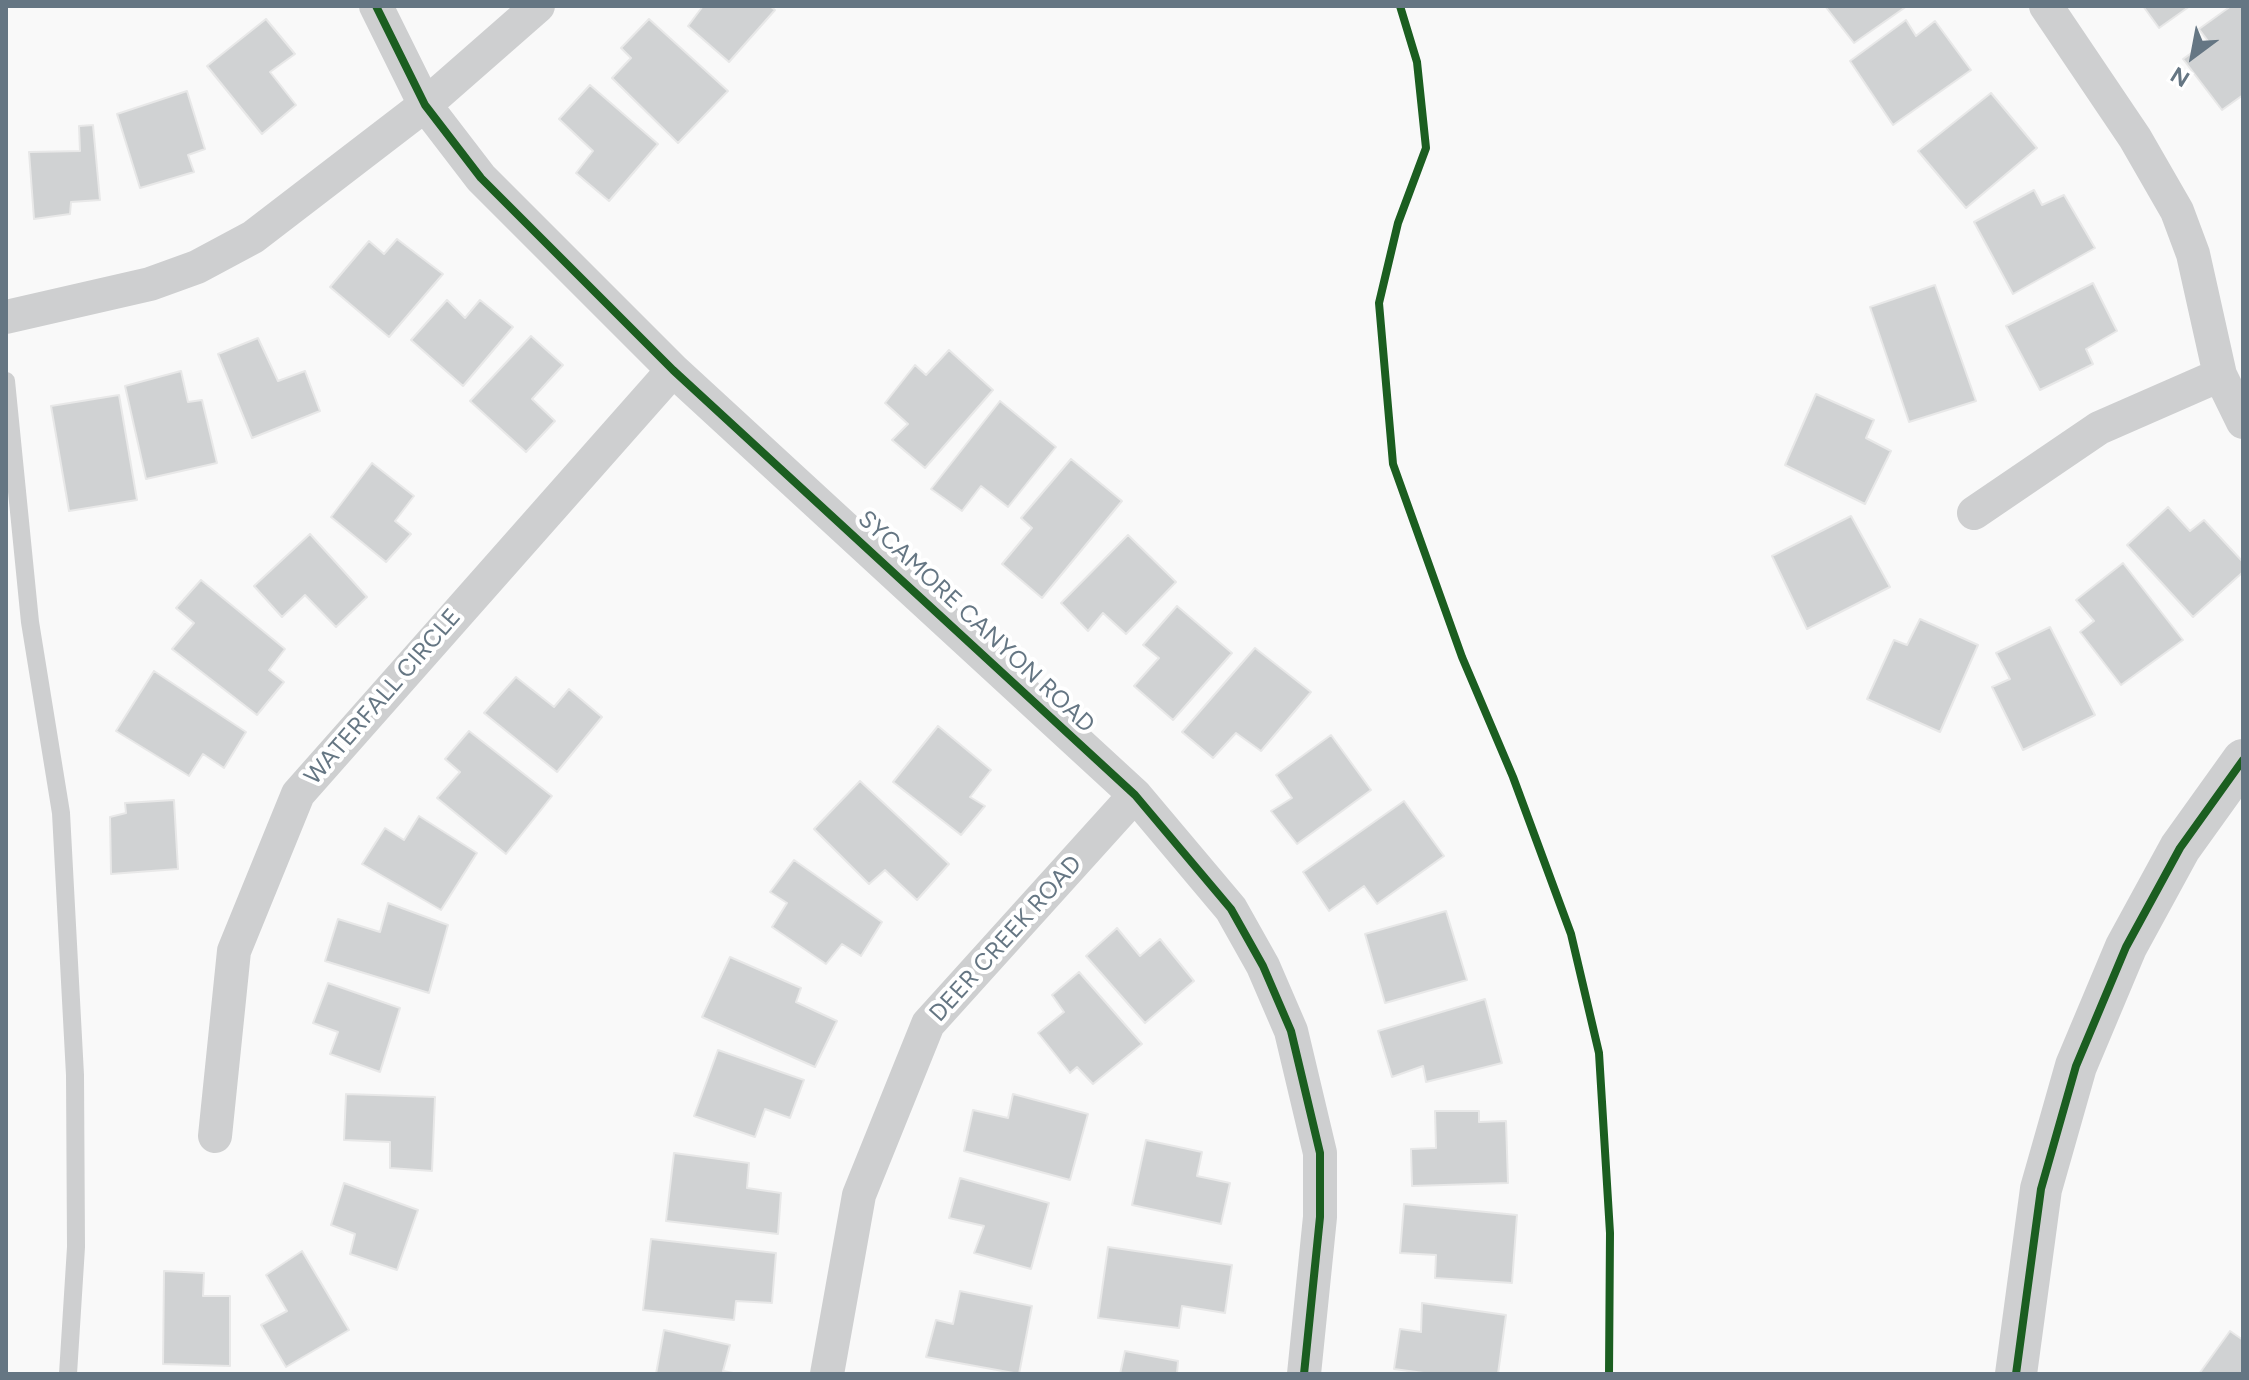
<!DOCTYPE html>
<html>
<head>
<meta charset="utf-8">
<style>
  body { margin:0 }
  #map { position:relative; width:2249px; height:1380px; overflow:hidden; background:#f9f9f9; font-family:Figtree,sans-serif }
  canvas { display:block }
  .frame { position:absolute; inset:0; border:8px solid #657683; pointer-events:none }
  .north { position:absolute; left:2153px; top:16px; width:80px; height:80px; -webkit-text-stroke:6px #fff; paint-order:stroke; rotate:212deg; font-size:22px; font-weight:700; line-height:32px; text-align:center; color:#657683 }
  .north::after { content:''; display:block; margin:auto; width:28px; height:36px; background:#657683; clip-path:polygon(50% 0,100% 100%,50% 72%,0 100%) }
</style>
</head>
<body>
<div id="map">
<canvas width="2249" height="1380"></canvas>
<div class="frame"></div>
<div class="north">N</div>
</div>
<script>
const context = document.querySelector('canvas').getContext('2d');
context.lineJoin = 'round';
function fill(path, color) { context.fillStyle = color; context.fill(path, 'evenodd'); }
const poly = rows => new Path2D(rows.map(r => 'M' + r).join(''));
function trace(path, color, width, dash) { context.strokeStyle = color; context.lineWidth = width; context.lineCap = dash ? 'butt' : 'round'; context.setLineDash(dash || []); context.stroke(path); }
function drawText(font, color, halo, rows, align = 'center') {
  context.font = font + ' Figtree,sans-serif'; context.lineWidth = 8; context.setLineDash([]); context.textBaseline = 'middle'; context.strokeStyle = halo; context.fillStyle = color; for (const [text, x, y, turn = 0] of rows) {
    context.save(); context.translate(x, y); context.rotate((+turn || 0) * Math.PI / 180); context.textAlign = isNaN(turn) ? turn : align; if (halo) context.strokeText(text, 0, 0); context.fillText(text, 0, 0); context.restore();
  }
}
const building = poly([
  [703,6,770,6,775,10,729,62,688,26,703,6],
  [1825,6,1907,6,1854,43,1825,6],
  [2143,6,2190,6,2159,28,2143,6],
  [2231,6,2243,6,2243,95,2222,110,2183,59,2208,41,2199,29,2231,6],
  [266,19,295,54,270,72,296,105,262,134,207,66,266,19],
  [649,19,728,91,678,143,612,78,631,58,621,48,649,19],
  [1906,20,1916,36,1935,21,1971,70,1893,125,1850,61,1906,20],
  [590,85,658,144,609,201,576,173,593,151,559,119,590,85],
  [187,91,205,149,188,155,194,172,140,188,117,114,187,91],
  [1991,93,2037,148,1966,208,1918,151,1991,93],
  [93,125,100,200,71,202,70,214,34,219,29,152,80,151,79,126,93,125],
  [2034,190,2042,205,2064,195,2095,248,2013,294,1974,222,2034,190],
  [397,239,443,274,389,337,330,287,369,241,384,254,397,239],
  [2093,283,2117,331,2086,349,2093,364,2040,390,2006,326,2093,283],
  [1935,285,1976,401,1909,422,1870,307,1935,285],
  [447,300,465,318,480,300,513,327,463,386,411,340,447,300],
  [531,336,563,365,532,399,555,421,526,452,470,401,531,336],
  [258,338,278,381,305,371,320,411,252,438,218,354,258,338],
  [949,350,993,390,925,468,892,440,908,424,885,403,915,365,926,375,949,350],
  [181,371,188,402,202,400,217,463,146,479,125,386,181,371],
  [1816,394,1874,420,1866,438,1891,451,1865,504,1785,465,1816,394],
  [119,395,137,500,69,511,51,406,119,395],
  [1000,401,1056,447,1008,507,981,486,962,511,931,489,1000,401],
  [1071,459,1122,501,1042,598,1002,564,1032,528,1021,518,1071,459],
  [372,463,414,496,395,521,411,534,386,562,331,517,372,463],
  [2168,507,2190,531,2204,520,2243,562,2243,572,2193,617,2127,545,2168,507],
  [1851,516,1890,587,1807,629,1772,556,1851,516],
  [310,534,367,597,336,627,305,595,282,617,254,586,310,534],
  [1128,535,1176,582,1126,634,1103,613,1088,631,1061,603,1128,535],
  [2123,563,2183,640,2121,685,2080,632,2094,621,2076,600,2123,563],
  [201,580,285,649,269,670,284,682,257,715,172,649,194,623,176,608,201,580],
  [1177,606,1232,653,1173,720,1134,686,1159,658,1143,645,1177,606],
  [1920,619,1978,645,1940,732,1867,699,1894,640,1907,645,1920,619],
  [2050,627,2095,715,2023,750,1992,687,2010,679,1996,653,2050,627],
  [1255,648,1311,692,1261,751,1236,733,1213,758,1182,732,1255,648],
  [154,671,246,732,224,768,203,754,189,776,116,731,154,671],
  [516,677,554,707,569,689,602,717,557,772,484,713,516,677],
  [938,726,991,770,970,797,985,806,961,835,893,782,938,726],
  [469,731,552,796,506,854,437,798,460,772,445,759,469,731],
  [1331,735,1371,790,1297,844,1271,811,1292,798,1276,775,1331,735],
  [860,781,949,864,917,900,885,870,869,884,814,829,860,781],
  [174,800,178,869,111,874,110,817,126,813,125,803,174,800],
  [1404,801,1444,856,1377,904,1364,886,1329,911,1303,872,1404,801],
  [419,816,477,853,441,910,362,864,385,828,404,840,419,816],
  [794,860,882,922,861,956,842,944,826,964,772,927,787,903,770,892,794,860],
  [388,903,448,925,429,993,325,961,338,919,380,932,388,903],
  [1446,911,1467,980,1385,1003,1365,934,1446,911],
  [1117,928,1140,956,1160,939,1194,981,1145,1023,1086,956,1117,928],
  [730,957,801,988,796,1002,837,1021,815,1067,702,1017,730,957],
  [1079,972,1142,1044,1093,1084,1077,1067,1070,1073,1038,1033,1064,1012,1052,995,1079,972],
  [328,983,400,1008,380,1072,330,1054,338,1032,313,1023,328,983],
  [1485,999,1502,1063,1426,1082,1423,1066,1392,1077,1378,1031,1485,999],
  [718,1050,804,1080,790,1118,765,1109,755,1137,694,1116,718,1050],
  [346,1094,435,1097,432,1171,390,1168,390,1142,344,1140,346,1094],
  [1013,1094,1088,1114,1070,1180,964,1151,973,1110,1008,1118,1013,1094],
  [1435,1111,1479,1111,1479,1122,1506,1121,1508,1183,1412,1186,1411,1149,1436,1148,1435,1111],
  [1146,1140,1202,1152,1197,1176,1230,1183,1221,1224,1132,1205,1146,1140],
  [674,1153,749,1163,747,1188,781,1193,778,1234,666,1221,674,1153],
  [960,1178,1049,1203,1031,1269,974,1253,984,1226,949,1218,960,1178],
  [344,1183,418,1210,397,1270,350,1254,355,1234,331,1225,344,1183],
  [1404,1204,1517,1215,1512,1283,1435,1278,1436,1255,1400,1253,1404,1204],
  [651,1239,776,1253,772,1303,736,1301,734,1320,643,1310,651,1239],
  [1108,1247,1232,1265,1225,1313,1182,1306,1179,1328,1098,1318,1108,1247],
  [302,1251,349,1330,286,1367,261,1325,287,1311,266,1275,302,1251],
  [164,1271,204,1273,203,1296,230,1296,230,1366,163,1364,164,1271],
  [960,1291,1032,1306,1019,1374,926,1357,936,1320,953,1324,960,1291],
  [1422,1303,1506,1315,1498,1374,1431,1374,1394,1369,1400,1329,1421,1332,1422,1303],
  [664,1330,730,1345,723,1371,738,1374,656,1374,664,1330],
  [2230,1331,2243,1340,2243,1374,2199,1374,2230,1331],
  [1125,1351,1178,1361,1177,1374,1120,1374,1125,1351]
]);
fill(building, '#d0d2d3');
trace(building, '#e8e8e8', 2);
trace(poly([
  [6,381,30,622,61,813,75,1075,76,1247,68,1374]
]), '#cecfd0', 18);
trace(poly([
  [376,6,425,105,481,178,673,370,1135,795,1231,909,1263,966,1291,1031,1320,1153,1320,1217,1304,1374],
  [2046,6,2135,138,2177,211,2193,254,2220,375,2243,422],
  [6,317,150,284,197,267,253,237,425,105,538,6],
  [1974,513,2099,428,2220,375],
  [215,1136,234,951,298,794,673,370],
  [827,1374,859,1195,928,1024,1135,795]
]), '#cecfd0', 34);
trace(poly([
  [2016,1374,2041,1189,2076,1066,2126,947,2180,848,2243,760]
]), '#cecfd0', 42);
trace(poly([
  [376,6,425,105,481,178,673,370,1135,795,1231,909,1263,966,1291,1031,1320,1153,1320,1217,1304,1374],
  [1400,6,1417,62,1426,148,1398,223,1379,303,1393,464,1462,657,1513,777,1571,934,1599,1053,1610,1233,1609,1374],
  [2016,1374,2041,1189,2076,1066,2126,947,2180,848,2243,760]
]), '#1b5e20', 8);
drawText('24px', '#657683', '#fff', [
  ["SYCAMORE CANYON ROAD",976,622,43],
  ["WATERFALL CIRCLE",383,697,-49],
  ["DEER CREEK ROAD",1006,939,-48]
]);
</script>
</body>
</html>
